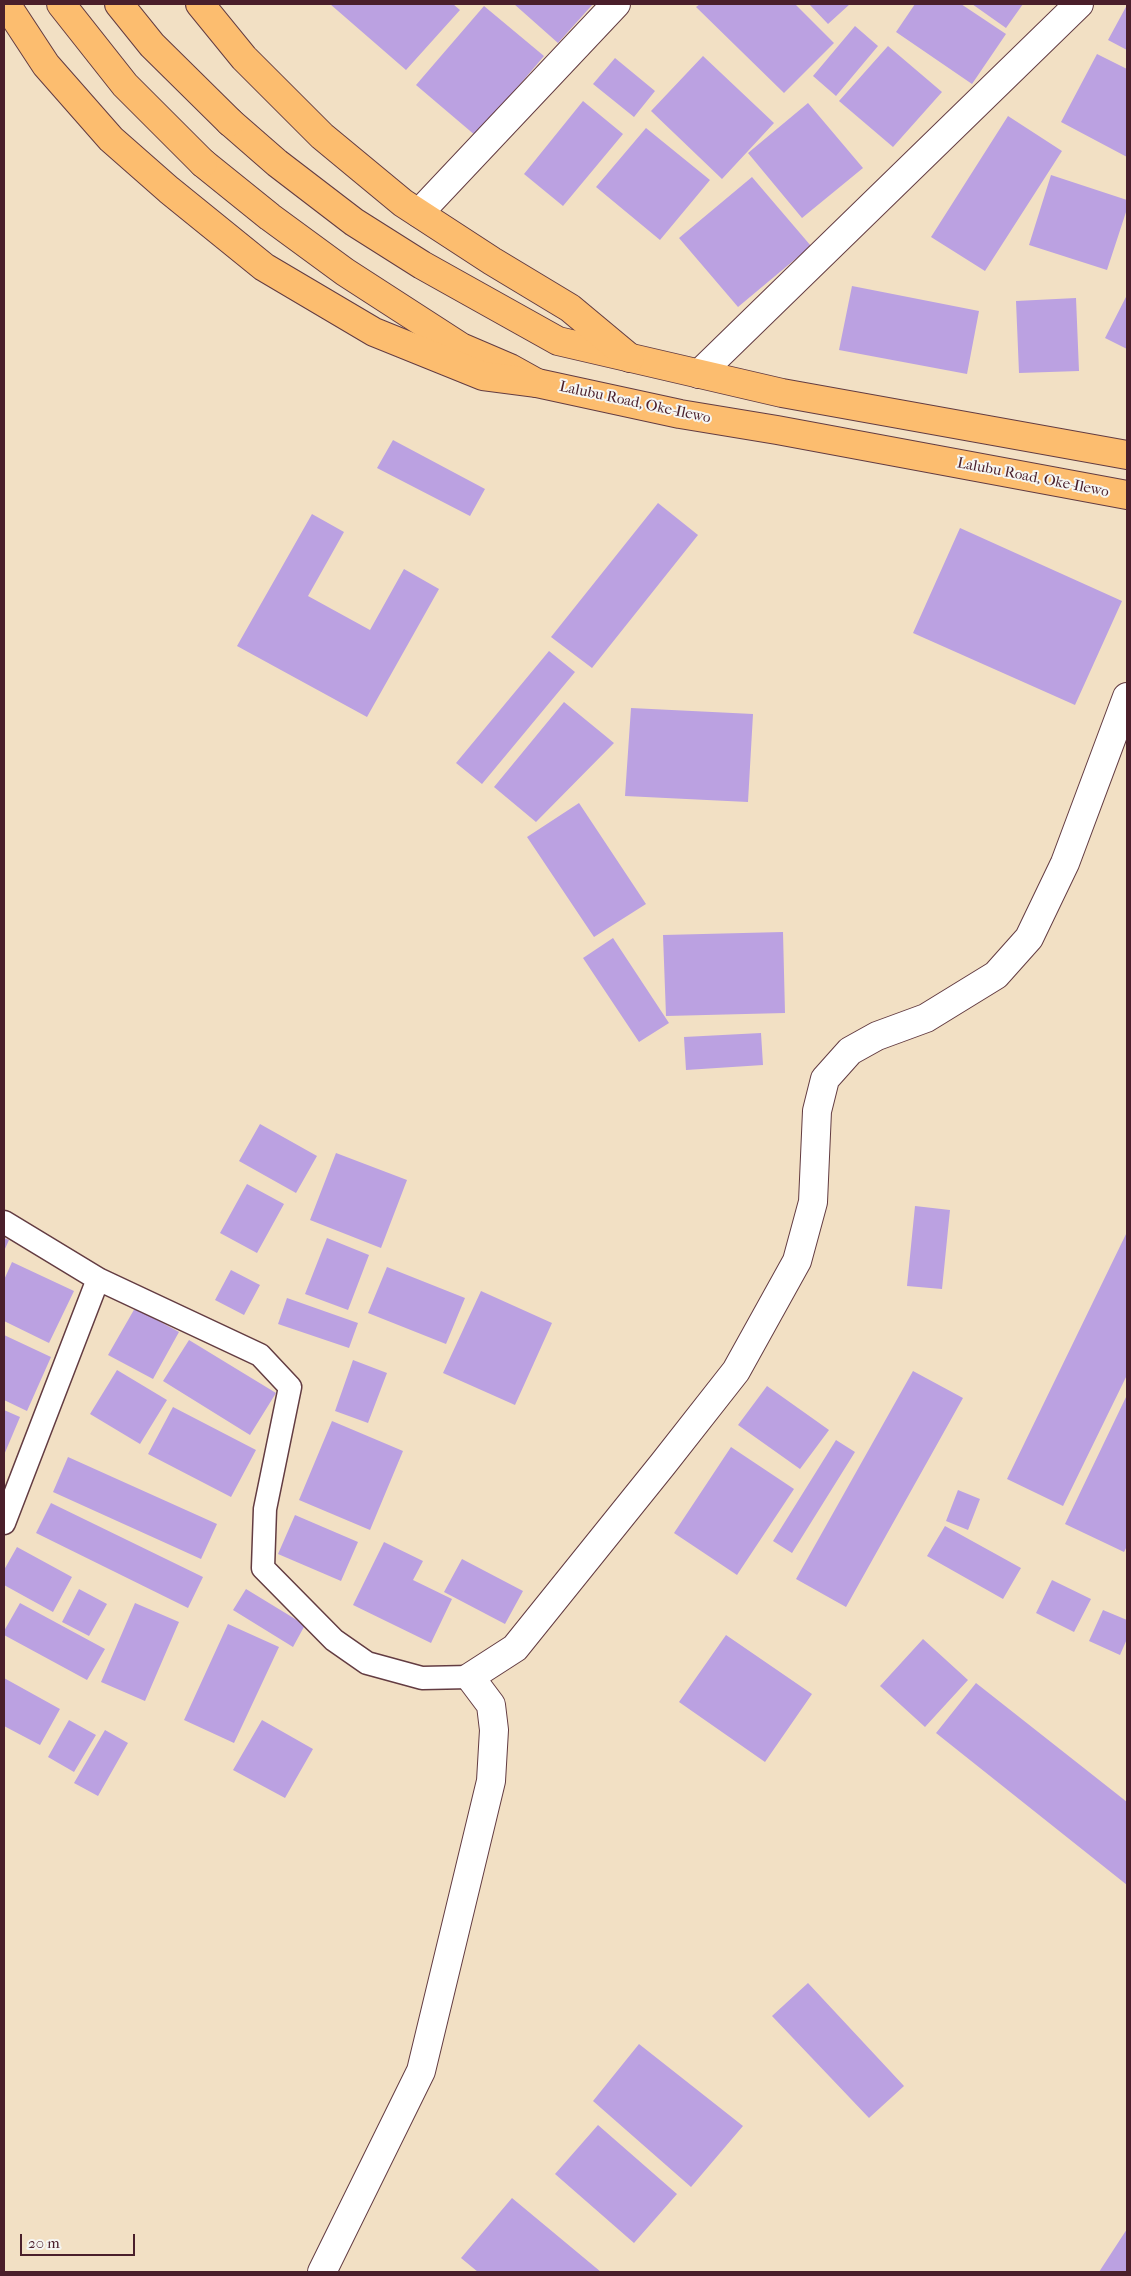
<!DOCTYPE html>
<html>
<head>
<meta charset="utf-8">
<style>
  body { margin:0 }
  #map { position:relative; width:1131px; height:2276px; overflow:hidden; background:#f2e0c4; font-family:"IM FELL French Canon",serif }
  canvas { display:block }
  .frame { position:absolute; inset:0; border:5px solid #4a1f2b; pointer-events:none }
  .scale { position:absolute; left:20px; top:2234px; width:115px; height:22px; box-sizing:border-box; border:2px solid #4a1f2b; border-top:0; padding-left:6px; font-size:15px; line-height:18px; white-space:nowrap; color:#4a1f2b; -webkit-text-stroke:4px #f6f6f2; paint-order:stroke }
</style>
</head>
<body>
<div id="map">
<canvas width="1131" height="2276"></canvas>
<div class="frame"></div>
<div class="scale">20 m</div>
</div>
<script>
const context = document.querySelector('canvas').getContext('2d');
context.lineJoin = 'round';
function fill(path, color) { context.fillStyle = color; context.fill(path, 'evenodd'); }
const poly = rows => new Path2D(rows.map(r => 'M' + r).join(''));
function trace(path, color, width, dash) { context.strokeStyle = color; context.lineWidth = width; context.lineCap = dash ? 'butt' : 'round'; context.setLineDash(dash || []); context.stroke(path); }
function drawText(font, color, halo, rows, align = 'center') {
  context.font = font + ' "IM FELL French Canon",serif'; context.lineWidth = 4; context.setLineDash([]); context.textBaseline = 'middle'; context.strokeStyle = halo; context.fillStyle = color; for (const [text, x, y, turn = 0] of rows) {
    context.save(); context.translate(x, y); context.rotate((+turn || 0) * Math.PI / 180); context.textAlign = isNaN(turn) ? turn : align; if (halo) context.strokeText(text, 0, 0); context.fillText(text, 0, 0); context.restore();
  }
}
fill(poly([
  [330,4,453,4,460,10,406,70],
  [514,4,593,4,558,43],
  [700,4,795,4,834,43,784,93,696,7],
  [809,4,850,4,828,24],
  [915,4,961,4,1006,34,972,84,896,32],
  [972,4,1023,4,1006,28],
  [1127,5,1127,50,1108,40],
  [484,6,544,56,476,136,416,85],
  [855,26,878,46,836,96,813,76],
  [888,46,942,92,893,147,839,101],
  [1097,54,1127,69,1127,157,1061,122],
  [703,56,774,123,722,179,651,111],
  [615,58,655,91,634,117,593,84],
  [583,101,623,134,563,206,524,174],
  [808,103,863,168,802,218,748,153],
  [1008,116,1062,151,985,271,931,237],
  [646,128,710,180,660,240,596,187],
  [1051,175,1127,200,1127,209,1107,270,1029,245],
  [752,177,811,246,738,307,679,238],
  [852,286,979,311,967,374,839,350],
  [1127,295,1127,349,1105,338],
  [1076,298,1079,371,1019,373,1016,301],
  [393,440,485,489,470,516,377,468],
  [658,503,698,535,592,668,551,637],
  [312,514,344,532,308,596,370,630,404,569,439,589,367,717,237,646],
  [960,528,1122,601,1075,705,913,633],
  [549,651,575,672,482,784,456,763],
  [564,702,614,743,536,822,494,787],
  [631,708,753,714,748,802,625,796],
  [579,803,646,904,594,937,527,837],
  [783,932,785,1013,666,1016,663,935],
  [613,938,669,1023,639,1042,583,958],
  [761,1033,763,1065,686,1070,684,1037],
  [260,1124,317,1156,296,1193,239,1161],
  [336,1153,407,1180,381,1248,310,1220],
  [247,1184,284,1204,257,1253,220,1233],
  [915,1206,950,1210,942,1289,907,1286],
  [1127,1232,1127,1375,1063,1506,1007,1479],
  [4,1238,9,1240,4,1251],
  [327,1238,369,1255,348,1310,305,1294],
  [12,1262,74,1291,49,1343,4,1321,4,1280],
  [387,1267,465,1298,446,1344,368,1313],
  [231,1270,260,1285,244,1315,215,1300],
  [481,1291,552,1323,515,1405,443,1373],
  [287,1298,358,1323,349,1348,278,1324],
  [135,1308,179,1332,153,1379,108,1355],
  [4,1335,51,1357,27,1411,4,1400],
  [189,1340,276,1393,250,1435,163,1381],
  [353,1360,387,1373,368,1423,335,1411],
  [117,1370,167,1400,140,1444,90,1414],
  [913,1371,963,1398,846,1607,796,1579],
  [767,1386,829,1430,800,1469,738,1425],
  [1127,1395,1127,1546,1124,1552,1065,1524],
  [173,1407,256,1450,231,1497,148,1454],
  [4,1410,20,1417,4,1455],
  [332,1421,403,1451,370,1530,299,1500],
  [836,1440,855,1452,792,1553,773,1541],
  [731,1447,794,1489,737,1575,674,1533],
  [68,1457,217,1524,201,1559,53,1492],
  [958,1490,980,1499,968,1530,946,1521],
  [51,1503,203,1577,188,1608,36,1533],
  [295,1515,358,1542,341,1581,278,1554],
  [945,1526,1021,1568,1003,1599,927,1556],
  [384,1542,423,1561,413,1580,452,1599,431,1643,353,1605],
  [17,1547,72,1577,53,1612,4,1585,4,1570],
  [462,1559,523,1591,505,1624,444,1592],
  [1052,1580,1091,1599,1074,1632,1036,1613],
  [79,1589,107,1604,89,1636,62,1622],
  [246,1589,305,1625,293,1647,233,1610],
  [20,1603,105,1649,87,1680,4,1635,4,1631],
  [135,1603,179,1622,145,1701,101,1682],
  [1103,1610,1127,1620,1127,1639,1120,1655,1089,1641],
  [228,1624,279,1647,234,1743,184,1720],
  [726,1635,812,1694,765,1762,679,1702],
  [923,1639,968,1680,925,1727,880,1686],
  [4,1678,60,1709,40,1745,4,1726],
  [976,1683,1127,1802,1127,1885,936,1733],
  [69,1720,96,1735,74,1772,48,1757],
  [262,1720,313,1749,285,1798,233,1770],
  [105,1730,128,1743,98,1796,74,1783],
  [808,1983,904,2086,869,2118,772,2016],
  [639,2044,743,2126,691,2187,593,2101],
  [598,2125,677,2194,634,2243,555,2174],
  [512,2198,601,2272,478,2272,461,2258],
  [1127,2229,1127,2272,1099,2272]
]), '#bba1e1');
const service = poly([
  [4,1222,98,1279,260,1355,290,1387,265,1509,263,1568,334,1640,367,1663,422,1678,470,1677],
  [4,1523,98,1279]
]);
const minor = poly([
  [419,213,616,4],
  [699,374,1079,4],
  [322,2272,421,2071,491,1781,494,1730,491,1705,470,1677,515,1648,663,1464,736,1371,797,1261,813,1202,817,1111,825,1079,850,1051,877,1036,926,1018,996,975,1029,938,1065,863,1127,697]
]);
const primary = poly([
  [230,122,277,163,354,222,422,265,558,341,782,393,1127,455],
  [203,163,270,217,345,272,461,347,510,368,537,383,680,414,777,430,1127,495]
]);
const trunk = poly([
  [6,4,46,65,111,139,169,190,264,267,374,332,483,376,537,383],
  [61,4,125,85,203,163],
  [119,4,152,45,230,122],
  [200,4,244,58,322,136,403,203,492,261,570,308,630,358]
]);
trace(service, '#633c42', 25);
trace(minor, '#633c42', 30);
trace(primary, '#633c42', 30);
trace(trunk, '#633c42', 30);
trace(service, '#fff', 22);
trace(minor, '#fff', 28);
trace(primary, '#fcbd6f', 28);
trace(trunk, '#fcbd6f', 28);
drawText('15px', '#4a1f2b', '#f6f6f2', [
  ["Lalubu Road, Oke-Ilewo",635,403,12],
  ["Lalubu Road, Oke-Ilewo",1033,478,11]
]);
</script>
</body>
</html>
